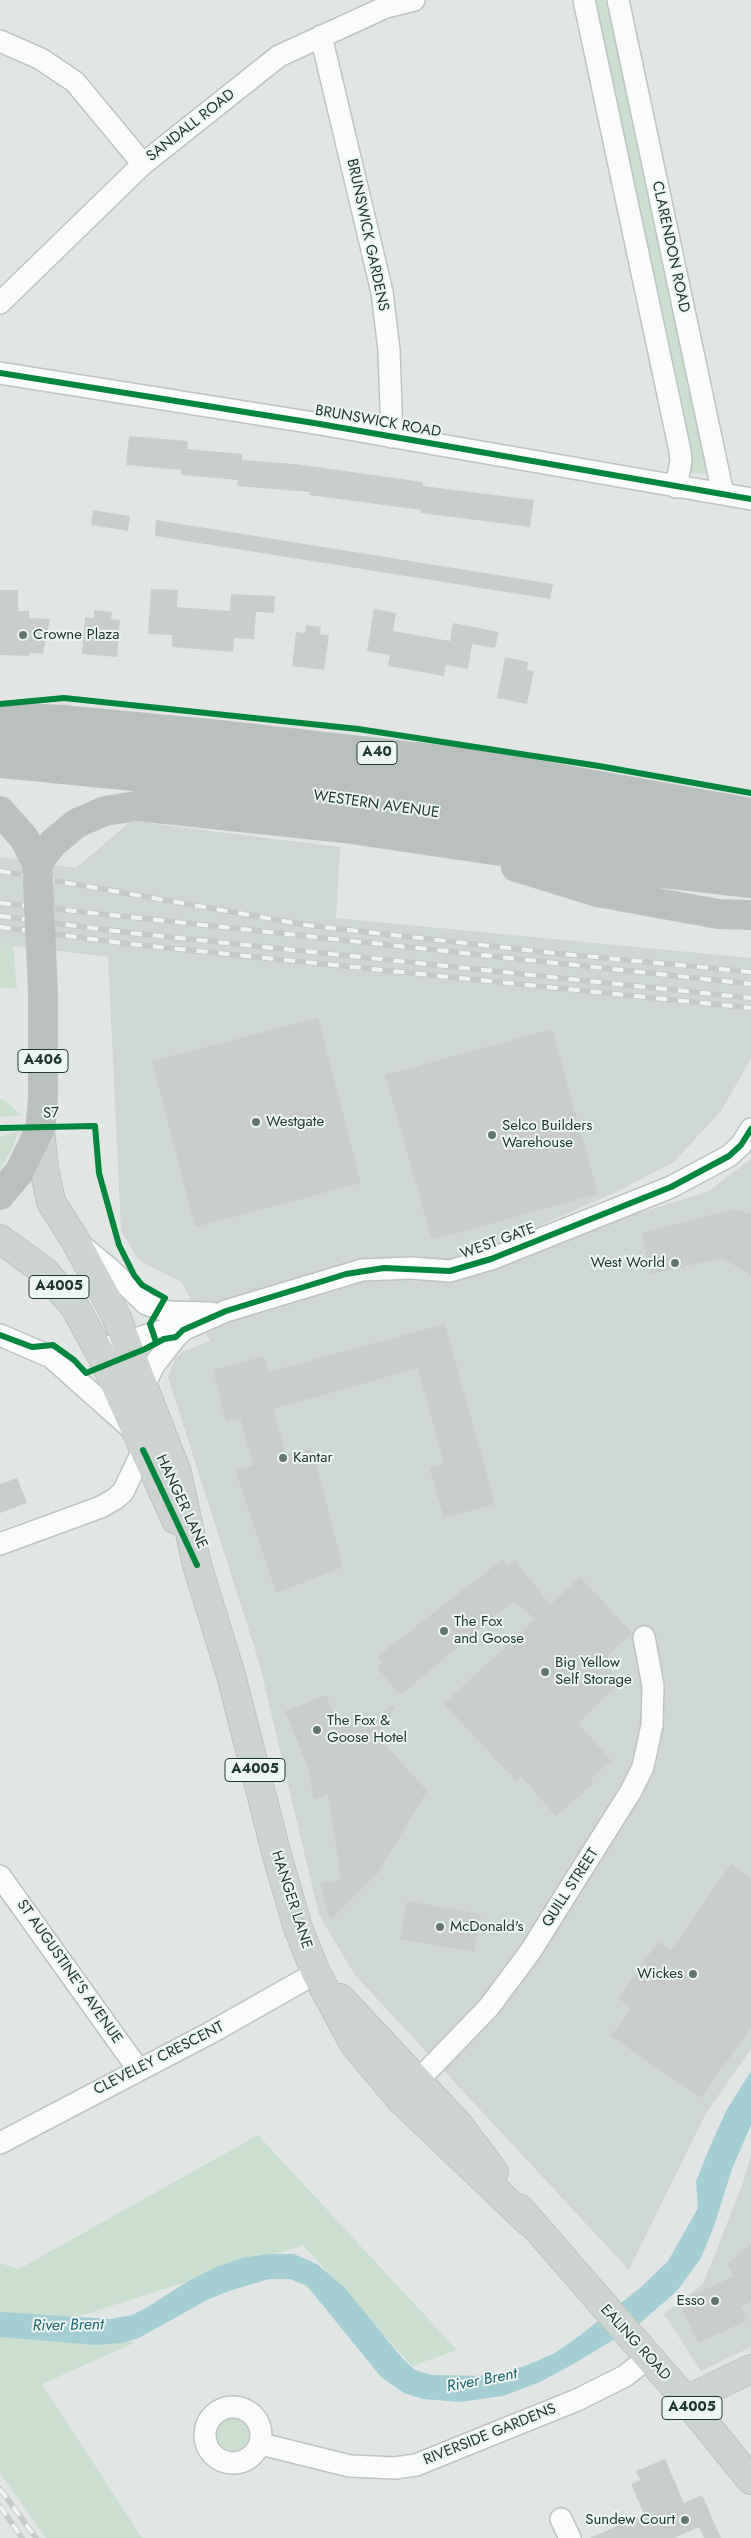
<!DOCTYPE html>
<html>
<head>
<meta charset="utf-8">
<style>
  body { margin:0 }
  canvas { display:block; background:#e1e6e4 }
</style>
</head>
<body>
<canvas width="751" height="2538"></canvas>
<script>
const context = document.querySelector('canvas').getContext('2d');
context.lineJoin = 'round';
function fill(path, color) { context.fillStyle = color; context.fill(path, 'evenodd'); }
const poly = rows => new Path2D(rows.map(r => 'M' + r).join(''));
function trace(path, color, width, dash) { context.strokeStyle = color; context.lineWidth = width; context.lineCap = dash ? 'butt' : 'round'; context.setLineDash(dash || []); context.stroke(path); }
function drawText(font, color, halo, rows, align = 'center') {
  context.font = font + ' Jost,sans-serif'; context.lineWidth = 4; context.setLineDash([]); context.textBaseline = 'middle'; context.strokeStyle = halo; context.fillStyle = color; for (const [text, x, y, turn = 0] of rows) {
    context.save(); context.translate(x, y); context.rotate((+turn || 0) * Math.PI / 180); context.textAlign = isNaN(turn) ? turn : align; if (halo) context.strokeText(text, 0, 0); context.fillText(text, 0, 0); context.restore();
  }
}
fill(poly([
  [131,821,340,847,336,918,751,958,751,1059,721,1111,674,1162,616,1192,410,1283,707,1192,751,1159,751,2049,705,2115,629,2270,354,1974,319,1915,259,1662,168,1377,175,1359,182,1352,210,1341,182,1282,151,1267,137,1258,121,1230,108,957,0,944,0,857,76,868],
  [751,2155,751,2347,701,2371,664,2314,703,2284,744,2180]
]), '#ced7d3');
fill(poly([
  [592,0,609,0,711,474,691,473],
  [0,944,13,945,17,989,0,987],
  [0,1099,5,1101,22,1115,0,1117],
  [18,1132,11,1152,0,1168,0,1137],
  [258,2135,457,2350,412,2366,303,2245,70,2319,134,2343,42,2384,142,2538,46,2538,0,2473,0,2263,19,2269],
  '215 2435a18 18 0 1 1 36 0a18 18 0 1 1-36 0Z'
]), '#cadfd0');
fill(poly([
  [751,2071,751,2125,732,2169,714,2226,701,2258,677,2291,638,2325,575,2363,540,2382,503,2396,460,2402,423,2399,404,2393,381,2377,307,2286,290,2279,269,2279,229,2291,207,2300,139,2338,121,2343,96,2345,0,2337,0,2312,111,2319,132,2315,146,2308,190,2280,219,2266,243,2258,268,2254,294,2254,317,2264,344,2287,403,2359,415,2370,432,2375,487,2376,525,2366,555,2353,579,2336,640,2288,668,2261,698,2208,696,2181,712,2142,726,2111]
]), '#a3ced3');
fill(poly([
  [129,436,188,441,187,449,242,454,242,460,295,464,423,482,423,486,534,500,530,527,421,513,421,510,309,495,310,492,237,486,238,480,181,475,181,470,126,465],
  [93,510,130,516,128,531,91,525],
  [156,520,553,584,550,599,155,536],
  [151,589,178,590,177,607,230,611,231,594,275,596,274,613,256,612,254,639,234,638,233,652,172,647,172,635,148,634],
  [0,590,18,590,18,611,29,611,29,618,50,619,43,654,30,653,30,656,0,655],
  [374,609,396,613,393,631,450,641,453,623,499,632,495,648,472,644,468,669,446,665,444,676,388,666,390,655,367,651],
  [94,610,112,612,111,619,120,620,117,657,82,654,85,617,94,618],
  [306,625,321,627,320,634,329,635,324,670,292,666,296,632,305,633],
  [505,657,528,662,527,670,534,671,527,704,497,698],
  [318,1018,361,1183,195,1227,152,1061],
  [552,1029,598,1194,432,1240,385,1075],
  [735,1209,751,1214,751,1276,723,1258,651,1274,641,1233],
  [445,1324,495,1504,444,1518,429,1467,444,1463,418,1368,273,1409,286,1454,312,1448,343,1567,276,1593,235,1470,253,1465,240,1418,226,1422,213,1370,264,1356,268,1372],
  [17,1478,27,1503,0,1513,0,1484],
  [503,1559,508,1566,515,1560,550,1605,580,1577,632,1633,602,1662,621,1682,578,1723,611,1761,590,1779,594,1783,556,1816,521,1776,516,1781,444,1704,535,1619,514,1601,400,1695,377,1667,382,1663,378,1656],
  [326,1695,338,1725,355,1717,367,1726,393,1705,395,1708,377,1735,427,1791,378,1873,330,1920,320,1883,341,1880,328,1794,313,1800,310,1773,285,1711],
  [731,1864,751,1879,751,2027,701,2098,611,2036,631,2008,618,1998,658,1942,671,1950],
  [407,1901,481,1914,474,1952,400,1939],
  [751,2243,751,2302,741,2307,746,2321,698,2343,678,2301,733,2277,728,2264],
  [665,2459,684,2503,702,2495,721,2538,704,2538,699,2527,674,2538,590,2538,644,2514,631,2484,640,2480,636,2471]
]), '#c8cdcb');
const minor = poly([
  [584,0,680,451,681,461,676,487],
  [618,0,723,494],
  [321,36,382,292,389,350,392,437],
  [0,41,41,59,75,82,143,164],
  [0,303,143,164,279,56,386,7,414,0],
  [0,373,314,423,751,499],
  [81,1245,110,1269,146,1304,168,1312,211,1313],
  [0,1335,51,1357,133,1430],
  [111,1346,165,1330,183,1330],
  [144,1385,154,1365,176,1337,183,1330,226,1311,362,1270,411,1268,450,1271,491,1259,671,1187,729,1156,741,1145,751,1129],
  [0,1544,101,1507,115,1499,123,1492,143,1450],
  [0,1876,138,2069],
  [407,2092,489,2007,530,1952,631,1791,643,1767,652,1725,653,1686,644,1637],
  [0,2143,210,2033,316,1973],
  '205 2435a28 28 0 1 1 56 0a28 28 0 1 1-56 0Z',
  [261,2444,350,2466,395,2468,416,2465,577,2400,625,2376,649,2357],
  [561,2519,570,2538]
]);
const major = poly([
  [40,1130,44,1168,51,1202,75,1240,116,1316,177,1473,197,1565,231,1675,276,1852,298,1928,316,1973,354,2044,400,2099,530,2223],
  [0,1239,45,1272,75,1307,106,1364,176,1520],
  [340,1998,458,2124,494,2172],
  [520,2209,686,2400,751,2480],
  [686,2400,751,2369]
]);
const highway = poly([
  [0,717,64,720,220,735,476,764,751,813],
  [0,738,227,760,748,830],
  [0,763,224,785,373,804,751,860],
  [0,811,24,838,37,863],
  [37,863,53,843,77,823,105,811,136,806,344,828,601,866,751,883],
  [516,867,597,892,718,914,751,915],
  [0,1195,20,1171,40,1130,43,1099,43,992]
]);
trace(minor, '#bec3c1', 24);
trace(major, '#bbc3c0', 30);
trace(highway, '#bbc3c0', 30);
trace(minor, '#fafbfb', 21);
trace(major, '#ccd3d1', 28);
trace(highway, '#b9c0be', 28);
const rail = poly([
  [0,871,306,925,543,952,751,972],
  [0,903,751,984],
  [0,916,131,933,751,998],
  [0,927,130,944,751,1008],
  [0,2489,36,2538],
  [0,2506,22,2538]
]);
trace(rail, '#c5c9c8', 5.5);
trace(rail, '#eef6f2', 4, [11]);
const highwayBridge = poly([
  [37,863,43,992]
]);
trace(highwayBridge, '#bbc3c0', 30, []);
trace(highwayBridge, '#b9c0be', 28);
trace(poly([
  [0,373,314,423,751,499],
  [0,704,64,698,358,729,599,766,751,793],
  [0,1128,95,1126,99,1173,119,1245,134,1275,142,1285,165,1298,150,1324,156,1342],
  [0,1335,32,1347,53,1345,74,1360,86,1373,145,1349,164,1339,176,1337,183,1330,226,1311,346,1274,384,1268,450,1271,491,1259,671,1187,729,1156,741,1145,751,1129],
  [143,1450,197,1565]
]), '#00873e', 6);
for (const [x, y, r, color] of [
  [23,635,5,"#64746f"],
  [256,1122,5,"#64746f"],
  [492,1135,5,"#64746f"],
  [675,1263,5,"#64746f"],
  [283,1458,5,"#64746f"],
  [444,1631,5,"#64746f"],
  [545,1672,5,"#64746f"],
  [317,1730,5,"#64746f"],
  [440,1927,5,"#64746f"],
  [693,1974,5,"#64746f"],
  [715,2301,5,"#64746f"],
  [685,2520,5,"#64746f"]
]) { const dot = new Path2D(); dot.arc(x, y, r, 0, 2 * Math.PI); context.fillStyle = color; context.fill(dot); trace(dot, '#eef6f2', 2); }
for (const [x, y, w] of [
  [377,753,40],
  [43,1061,50],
  [59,1287,60],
  [255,1770,60],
  [692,2408,60]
]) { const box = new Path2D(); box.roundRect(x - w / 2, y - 11.5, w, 23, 4); context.fillStyle = '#eef6f2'; context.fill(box); trace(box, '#203730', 1); }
drawText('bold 14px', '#203730', null, [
  ["A40",377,753],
  ["A406",43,1061],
  ["A4005",59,1287],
  ["A4005",255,1770],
  ["A4005",692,2408]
]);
drawText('15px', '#203730', '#eef6f2', [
  ["SANDALL ROAD",191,126,-38],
  ["BRUNSWICK GARDENS",367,235,78],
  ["CLARENDON ROAD",670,247,78],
  ["BRUNSWICK ROAD",378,422,10],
  ["WESTERN AVENUE",376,805,8],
  ["S7",51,1114,-1],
  ["WEST GATE",498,1242,-20],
  ["HANGER LANE",181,1502,65],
  ["QUILL STREET",571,1888,-57],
  ["HANGER LANE",291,1900,72],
  ["ST AUGUSTINE'S AVENUE",69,1972,55],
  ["CLEVELEY CRESCENT",159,2059,-27],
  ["EALING ROAD",635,2343,48],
  ["RIVERSIDE GARDENS",490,2435,-22]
]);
drawText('15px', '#203730', '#eef6f2', [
  ["Crowne Plaza",33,635],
  ["Westgate",266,1122],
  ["Selco Builders",502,1126],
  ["Warehouse",502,1143],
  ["West World",665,1263,"right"],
  ["Kantar",293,1458],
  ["The Fox",454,1622],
  ["and Goose",454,1639],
  ["Big Yellow",555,1663],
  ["Self Storage",555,1680],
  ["The Fox &",327,1721],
  ["Goose Hotel",327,1738],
  ["McDonald's",450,1927],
  ["Wickes",683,1974,"right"],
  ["Esso",705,2301,"right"],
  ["Sundew Court",675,2520,"right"]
], 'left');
drawText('italic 16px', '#1e6570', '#eef6f2', [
  ["River Brent",68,2326,-1],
  ["River Brent",482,2381,-11]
]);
</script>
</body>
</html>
